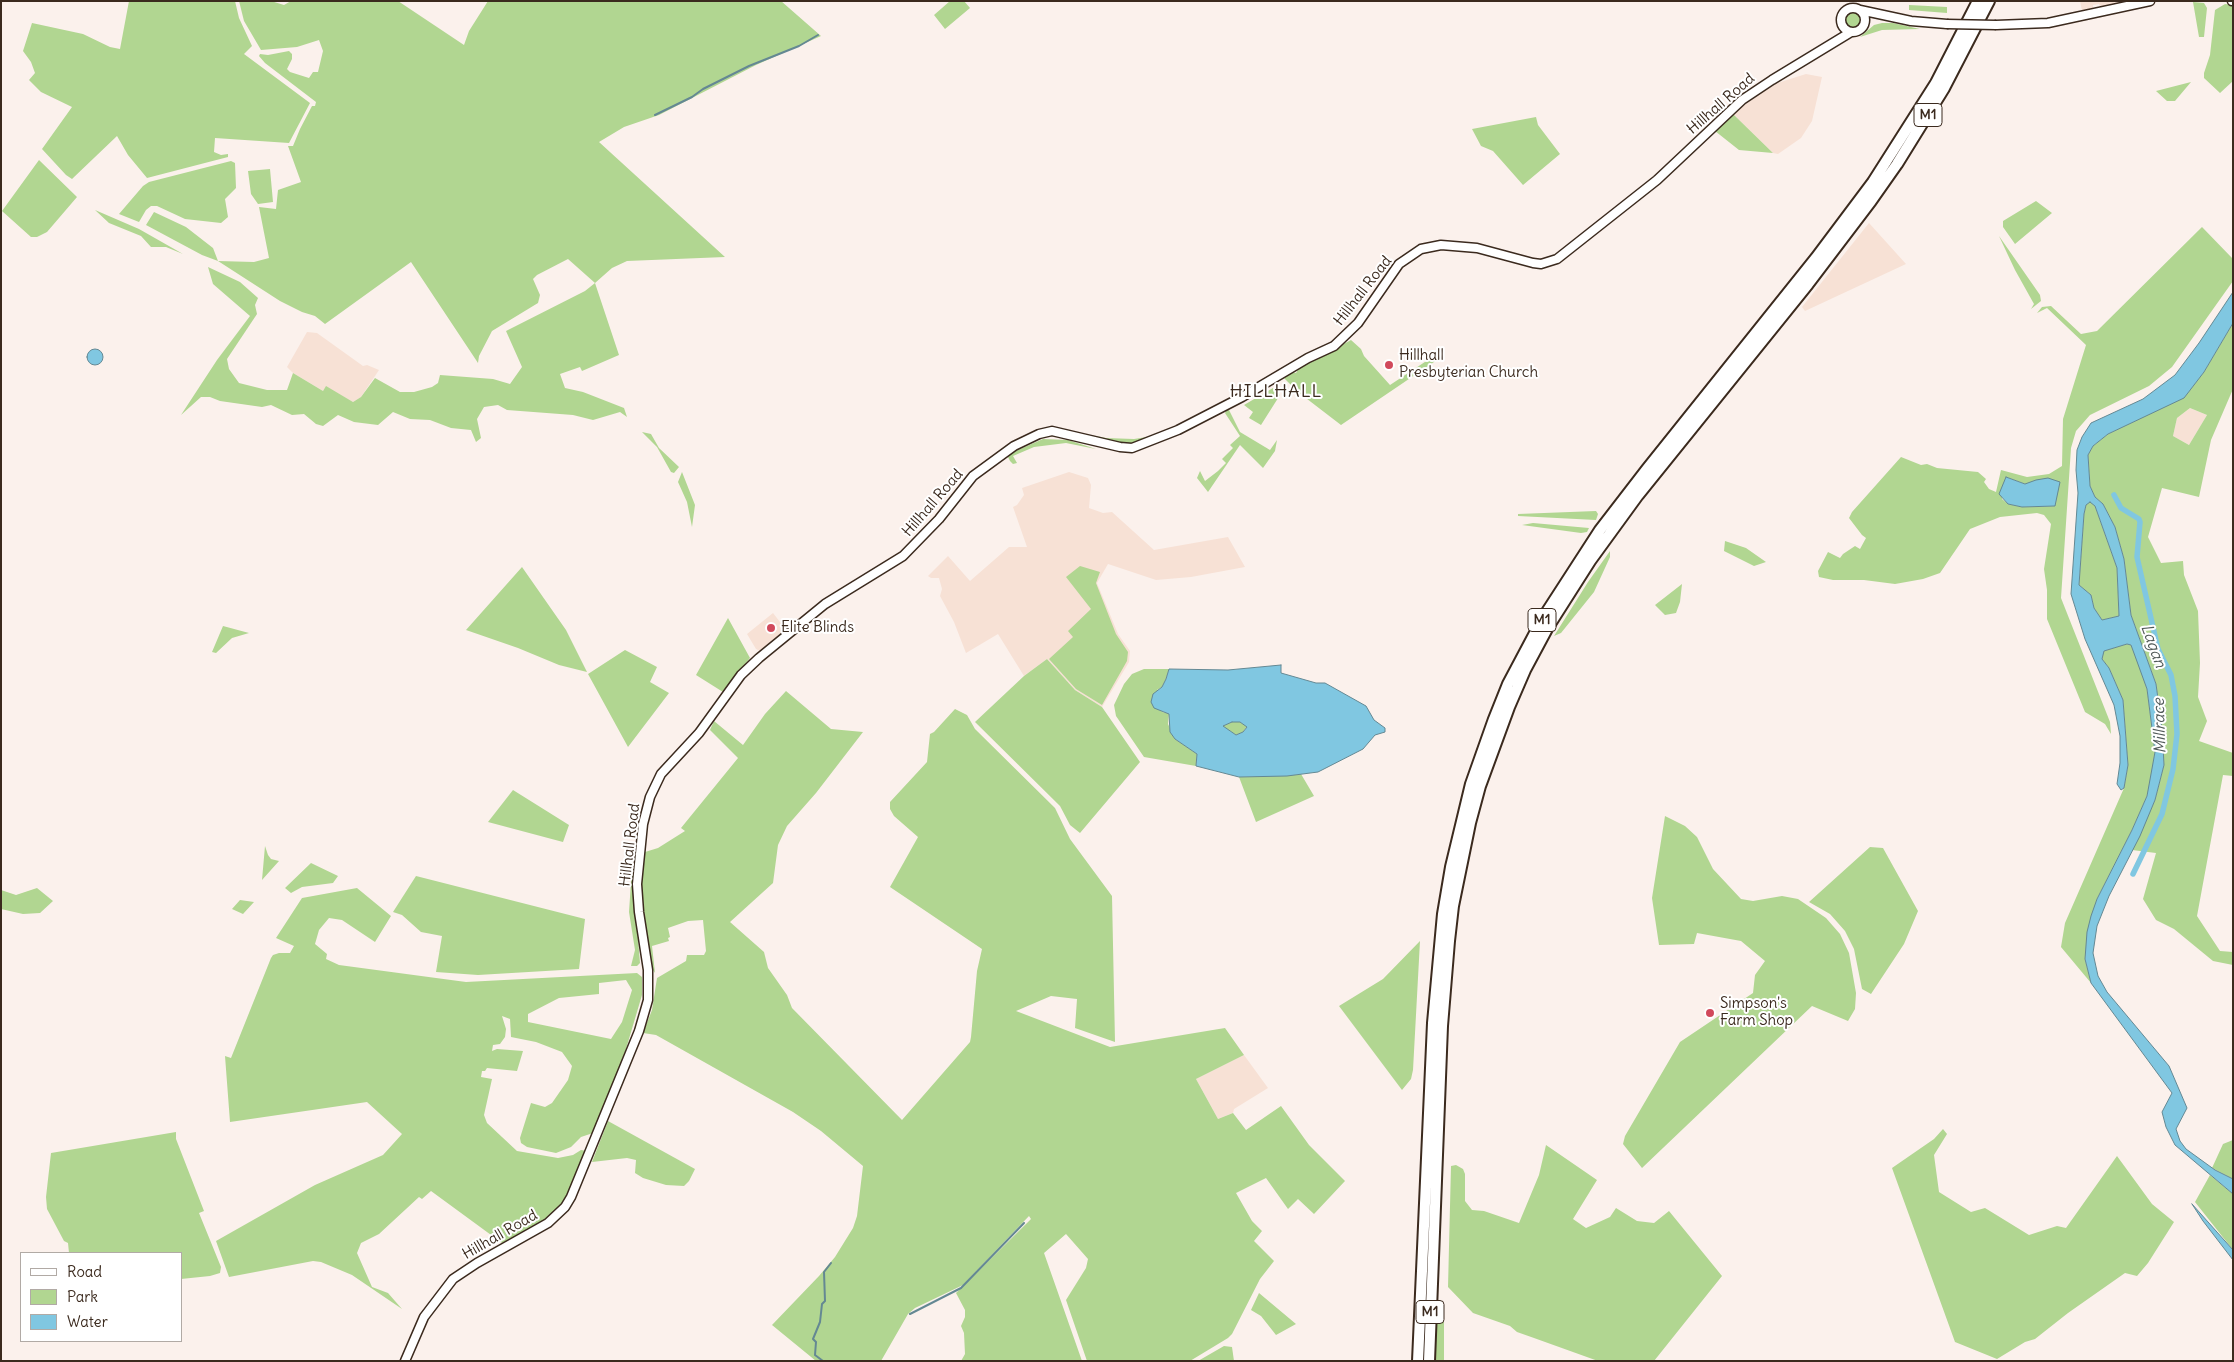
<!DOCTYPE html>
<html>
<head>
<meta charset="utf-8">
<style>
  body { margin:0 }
  #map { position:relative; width:2234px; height:1362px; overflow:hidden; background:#fbf1ec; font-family:Delius,sans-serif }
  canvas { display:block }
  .frame { position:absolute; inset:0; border:2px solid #3b2a1e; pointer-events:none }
  .legend { position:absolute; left:20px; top:1252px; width:162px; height:90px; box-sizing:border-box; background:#fff; border:1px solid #b1aaa5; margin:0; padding:6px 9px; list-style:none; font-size:15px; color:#3b2a1e }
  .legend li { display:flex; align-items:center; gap:10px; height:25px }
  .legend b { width:25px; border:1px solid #b1aaa5 }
</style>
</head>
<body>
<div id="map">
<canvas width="2234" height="1362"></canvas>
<div class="frame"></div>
<ul class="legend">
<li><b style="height:6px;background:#fff"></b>Road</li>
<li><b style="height:14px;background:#b1d691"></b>Park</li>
<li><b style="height:14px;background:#80c7e1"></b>Water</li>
</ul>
</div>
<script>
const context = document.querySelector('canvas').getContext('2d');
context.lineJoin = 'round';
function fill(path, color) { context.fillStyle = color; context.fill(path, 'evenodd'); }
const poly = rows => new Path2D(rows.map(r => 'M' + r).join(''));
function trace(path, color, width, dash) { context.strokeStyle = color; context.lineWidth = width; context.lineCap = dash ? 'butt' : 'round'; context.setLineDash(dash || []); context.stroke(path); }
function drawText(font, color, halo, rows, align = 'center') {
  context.font = font + ' Delius,sans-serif'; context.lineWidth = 4; context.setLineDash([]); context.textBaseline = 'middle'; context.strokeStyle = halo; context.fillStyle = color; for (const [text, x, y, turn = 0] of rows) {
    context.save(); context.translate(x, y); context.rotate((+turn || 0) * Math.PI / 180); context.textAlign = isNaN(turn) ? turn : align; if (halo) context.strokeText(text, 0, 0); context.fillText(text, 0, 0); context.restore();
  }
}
fill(poly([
  [2080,1,2123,1,2100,7,2099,4,2093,5,2093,8,2082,11],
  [1806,74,1822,77,1812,121,1801,138,1778,154,1773,153,1733,114,1771,85],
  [1869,223,1906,264,1805,311,1802,307],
  [307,332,317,333,363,366,367,365,379,370,361,397,353,402,326,387,323,391,293,373,287,367],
  [2190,408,2207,415,2189,445,2173,436,2177,418],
  [1069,472,1088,478,1091,485,1089,508,1103,513,1112,512,1154,550,1228,537,1245,567,1191,577,1156,580,1108,564,1097,583,1118,634,1130,651,1129,662,1102,707,1075,690,1047,659,1024,676,998,634,966,653,954,622,940,596,942,589,939,578,931,578,928,576,948,556,970,581,1009,547,1027,547,1013,507,1017,505,1024,495,1022,488],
  [773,613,787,631,762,652,756,649,747,634],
  [1244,1055,1268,1088,1234,1109,1233,1113,1218,1119,1196,1079]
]), '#f7e1d5');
fill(poly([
  [129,1,235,1,239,18,252,46,244,54,310,103,289,143,215,138,214,152,221,155,228,154,228,157,147,178,128,155,117,136,72,179,66,175,42,149,72,107,41,92,29,80,35,73,31,62,23,51,32,23,83,34,110,47,120,49],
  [239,1,271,1,284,5,291,1,398,1,464,45,469,31,488,1,781,1,821,36,756,65,659,115,624,127,599,142,725,257,627,261,612,268,595,283,619,355,582,371,580,367,560,374,565,388,583,392,624,408,627,417,620,412,593,420,573,415,507,410,498,405,484,407,477,419,481,438,476,442,471,430,451,428,430,420,410,419,393,412,378,425,354,422,338,415,323,426,316,424,304,414,292,415,271,405,262,407,220,401,210,397,201,397,181,415,217,360,250,316,213,284,208,267,240,282,258,298,255,305,257,314,227,359,229,369,239,383,267,390,287,390,293,373,323,391,326,386,353,402,361,397,375,378,400,392,414,392,432,387,438,383,440,375,493,379,510,384,522,367,506,331,585,291,595,283,568,259,537,275,533,279,540,295,538,303,492,331,479,356,478,363,411,262,325,324,315,316,302,312,280,301,218,261,202,255,146,225,154,212,186,227,213,248,218,261,254,262,269,258,259,207,276,209,278,190,301,182,288,146,293,146,300,129,312,106,315,106,316,102,265,63,259,56,260,54,268,55,289,51,292,54,292,59,287,69,290,72,309,78,313,72,318,72,323,51,319,40,297,47,261,50,244,21],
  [950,1,964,1,970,8,945,29,934,15],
  [2193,2,2204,3,2207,8,2204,37,2199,37],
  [2225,4,2233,5,2233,81,2220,93,2204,78,2204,73,2210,55,2215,10],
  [1909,5,1947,7,1947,13,1909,10],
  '1844 20a9 9 0 1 1 18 0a9 9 0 1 1-18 0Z',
  [1882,23,1893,23,1920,29,1882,30,1860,37,1874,25],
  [2191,82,2175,101,2167,101,2156,91],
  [1733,114,1773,153,1739,150,1715,131],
  [1536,117,1538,125,1560,154,1523,185,1493,151,1481,146,1472,129],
  [39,160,77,197,47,232,37,237,31,237,2,211],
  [231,161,235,163,236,188,225,199,228,217,221,223,185,219,157,206,151,206,146,210,139,222,119,214,143,186,149,182],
  [270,169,273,202,258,204,251,194,248,171],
  [2036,201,2052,213,2015,244,2003,227,2003,221],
  [95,210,139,229,183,254,166,247,151,247,141,236,109,223],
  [2202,227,2233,259,2233,281,2172,367,2149,386,2090,415,2076,431,2071,448,2061,598,2110,722,2111,734,2105,724,2085,712,2047,619,2047,590,2044,569,2051,524,2044,515,2037,513,2000,517,1970,529,1940,573,1923,579,1895,584,1864,580,1833,580,1819,577,1818,571,1828,552,1840,558,1843,554,1855,546,1860,549,1866,538,1862,535,1849,518,1852,512,1901,457,1921,465,1927,464,1937,468,1978,472,1986,479,1984,482,1989,489,1996,492,2001,470,2027,477,2049,474,2062,466,2063,419,2086,345,2047,308,2037,313,2042,307,2051,306,2081,334,2097,331],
  [2006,477,2025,484,2055,506,2022,507,2008,504,2002,499],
  [1999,236,2040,295,2041,301,2031,309,2034,304,2015,270],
  [2233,323,2233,389,2211,440,2199,497,2162,488,2148,537,2161,563,2183,561,2184,575,2198,611,2200,663,2198,697,2207,721,2199,741,2233,753,2233,776,2223,775,2197,916,2220,951,2233,952,2233,965,2213,961,2174,929,2156,920,2143,899,2156,853,2132,850,2155,800,2164,765,2162,728,2156,684,2131,615,2124,559,2115,527,2103,504,2095,497,2090,486,2088,455,2093,446,2108,434,2184,397,2204,372],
  [2190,408,2207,415,2189,445,2173,436,2177,418],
  [1351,340,1361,349,1364,356,1390,385,1440,352,1434,362,1341,425,1298,392,1283,377,1292,372,1296,373,1299,368],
  [1273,388,1280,395,1261,425,1249,418,1253,412,1244,405],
  [1228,408,1240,432,1270,450,1277,440,1275,451,1263,468,1240,445,1208,492,1197,478,1200,471,1205,481,1218,471,1226,463,1222,459,1233,448,1230,445,1240,436,1225,413],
  [642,432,651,434,659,448,679,467,674,473,671,472,657,447],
  [1080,433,1106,438,1134,439,1160,435,1135,444,1123,444],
  [1043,439,1068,440,1096,449,1066,443,1034,447,1013,456,1017,463,1013,464,1010,461,1008,457,1011,453],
  [682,472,695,505,692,527,687,502,678,482],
  [2090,501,2095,506,2117,568,2119,616,2102,620,2094,608,2091,595,2079,585,2084,514,2086,505],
  [1596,511,1598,514,1596,520,1518,516,1518,514],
  [1533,523,1589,528,1587,532,1581,533,1522,525],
  [1725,541,1746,548,1766,562,1754,566,1724,551],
  [1610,551,1610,557,1594,592,1561,633,1554,636,1588,582],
  [1080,566,1100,572,1096,583,1116,634,1128,652,1127,661,1102,705,1076,689,1049,659,1073,637,1068,631,1091,609,1066,577],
  [522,567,566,630,587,672,559,665,518,648,466,630],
  [1682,584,1680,602,1676,613,1665,615,1655,605],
  [728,618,750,658,723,692,696,675],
  [223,626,249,633,232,638,216,653,212,652],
  [2127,644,2131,645,2139,662,2147,689,2155,752,2153,772,2147,796,2132,830,2097,899,2085,959,2091,983,2061,947,2065,923,2124,788,2128,765,2123,700,2109,668,2102,659,2103,651],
  [625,650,657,667,650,682,669,693,628,747,588,674],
  [1047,659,1075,690,1102,707,1140,762,1080,833,1070,825,1060,806,975,722,1024,676],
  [1144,669,1169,669,1166,679,1162,687,1157,690,1162,712,1169,713,1168,724,1175,739,1197,754,1196,766,1144,757,1116,716,1114,705,1124,684,1132,674],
  [786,691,831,729,863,732,816,793,787,826,778,845,773,883,730,922,764,952,768,968,787,995,792,1008,902,1120,970,1042,971,1037,977,971,982,949,890,887,918,837,894,816,890,809,890,802,927,762,930,734,934,732,955,709,967,715,975,729,1055,808,1070,839,1112,896,1115,1042,1075,1028,1077,999,1051,996,1016,1011,1110,1047,1225,1028,1244,1055,1196,1079,1218,1119,1233,1113,1246,1130,1281,1106,1309,1145,1345,1181,1314,1214,1298,1199,1288,1209,1266,1178,1236,1193,1252,1221,1262,1231,1254,1241,1274,1261,1260,1279,1232,1334,1228,1338,1190,1361,1087,1361,1066,1300,1086,1268,1088,1259,1066,1234,1044,1253,1082,1361,961,1361,965,1354,964,1333,961,1326,965,1317,965,1310,956,1293,1026,1224,1031,1219,1029,1216,963,1285,915,1308,908,1314,881,1361,816,1361,772,1325,819,1276,835,1257,853,1228,857,1216,863,1166,821,1131,793,1112,656,1035,643,1033,652,1010,657,978,686,961,687,955,704,955,706,951,703,920,688,921,668,928,670,937,668,938,669,941,652,946,655,973,653,970,646,931,641,883,645,852,658,848,685,831,681,828,738,758,710,730,714,721,743,745,765,714],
  [1232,722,1240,722,1247,726,1243,732,1236,735,1222,726],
  [1301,774,1314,796,1256,822,1239,777],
  [513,790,569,825,563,842,488,822],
  [1665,816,1685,826,1697,837,1713,869,1741,899,1753,901,1782,896,1798,899,1826,918,1840,934,1849,953,1856,993,1855,1009,1848,1021,1812,1006,1642,1168,1623,1144,1625,1136,1680,1042,1753,993,1755,975,1765,961,1741,941,1697,933,1694,944,1659,945,1652,898],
  [265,846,268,855,271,859,279,861,262,880],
  [1870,847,1883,848,1918,911,1904,944,1871,994,1862,989,1854,949,1845,931,1830,914,1809,902],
  [311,863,338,876,333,883,302,887,291,893,285,888],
  [632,867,640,963,637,966,631,966,635,950,629,912],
  [416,876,585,919,579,969,478,975,436,972,442,936,421,932,402,915,393,912],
  [37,888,53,901,40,913,23,914,1,909,1,890,16,895],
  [357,888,391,916,375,942,342,920,329,918,319,930,315,944,327,954,326,959,339,965,466,982,637,973,642,977,642,995,626,1049,596,1128,593,1133,581,1137,571,1147,556,1153,527,1147,521,1143,520,1138,531,1103,545,1107,552,1103,568,1080,572,1066,562,1052,536,1042,511,1037,510,1019,502,1016,506,1029,505,1037,500,1044,493,1045,492,1051,497,1049,523,1051,517,1071,487,1068,485,1071,482,1071,481,1077,492,1079,484,1115,487,1123,517,1151,558,1158,573,1155,581,1150,587,1151,573,1186,563,1204,550,1218,502,1243,431,1191,422,1199,419,1197,379,1234,361,1243,357,1253,372,1287,388,1293,402,1309,352,1275,321,1262,313,1261,229,1277,216,1241,315,1185,383,1155,402,1134,367,1102,230,1122,225,1056,231,1058,271,958,273,955,279,953,290,953,294,946,276,938,302,898],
  [626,980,632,990,622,1022,611,1039,528,1022,528,1014,559,998,599,994,599,983],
  [240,900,254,902,243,914,232,909],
  [1420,941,1413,1070,1411,1079,1402,1090,1339,1006,1383,979],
  [608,1121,695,1169,689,1181,684,1186,666,1185,643,1178,635,1173,636,1160,627,1158,592,1162],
  [1943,1129,1947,1134,1934,1155,1939,1192,1971,1212,1985,1208,2029,1235,2057,1226,2066,1228,2117,1156,2152,1204,2174,1222,2148,1263,2137,1276,2125,1273,2068,1313,2035,1339,2025,1342,1997,1359,1955,1342,1892,1168,1934,1139],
  [176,1132,176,1139,204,1211,199,1213,221,1267,220,1273,210,1276,181,1279,181,1253,69,1253,68,1243,64,1241,47,1209,46,1197,51,1153],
  [2233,1140,2233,1179,2212,1168,2223,1144],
  [1546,1145,1597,1180,1573,1219,1586,1228,1610,1217,1616,1208,1637,1221,1654,1223,1669,1211,1722,1276,1654,1361,1598,1361,1534,1338,1517,1332,1510,1326,1473,1313,1448,1287,1451,1166,1456,1165,1463,1169,1465,1174,1465,1201,1472,1210,1484,1211,1519,1223,1539,1175],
  [2210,1175,2233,1194,2233,1250,2195,1202],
  [1259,1293,1296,1324,1276,1335,1261,1316,1251,1310],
  [1444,1310,1444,1361,1434,1361,1436,1313],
  [1224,1346,1232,1347,1234,1361,1198,1361]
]), '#b1d691');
const water = poly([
  [2233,292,2233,323,2204,372,2184,398,2108,434,2093,446,2088,455,2090,486,2095,497,2103,504,2115,527,2124,559,2131,615,2156,684,2162,728,2164,765,2155,800,2140,836,2109,896,2097,926,2093,953,2098,976,2107,992,2169,1066,2187,1108,2176,1129,2180,1141,2186,1149,2215,1170,2233,1179,2233,1194,2175,1145,2166,1127,2162,1112,2172,1093,2091,983,2085,959,2087,932,2091,916,2097,899,2132,830,2147,796,2155,752,2147,689,2131,645,2127,644,2104,651,2102,659,2109,668,2123,700,2128,765,2124,788,2121,790,2117,784,2120,763,2120,736,2114,705,2085,639,2071,594,2078,493,2076,470,2077,450,2082,437,2091,423,2143,399,2175,375,2199,343,2233,292],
  [2090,502,2095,506,2117,568,2119,616,2102,620,2094,608,2091,595,2079,585,2084,514,2086,505,2090,502],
  '87 357a8 8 0 1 1 16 0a8 8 0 1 1-16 0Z',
  [2006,477,2025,484,2036,480,2048,478,2060,482,2055,506,2022,507,2008,504,1999,494,2006,477],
  [1281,665,1281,673,1316,683,1325,683,1366,706,1374,720,1385,728,1385,732,1375,735,1363,749,1318,772,1287,776,1239,777,1196,766,1197,754,1175,739,1170,732,1169,714,1154,708,1151,702,1153,694,1162,687,1166,679,1169,669,1228,670,1281,665],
  [1232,722,1240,722,1247,727,1243,732,1236,735,1223,726,1232,722],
  [2192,1204,2233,1250,2233,1260,2203,1221,2192,1204]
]);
fill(water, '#80c7e1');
trace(water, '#648893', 1);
trace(poly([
  [655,115,692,97,703,89,749,66,799,46,818,35],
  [910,1314,961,1288,1024,1223],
  [823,1361,815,1355,816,1342,813,1339,820,1322,822,1304,825,1301,824,1272,831,1263]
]), '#648893', 2);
trace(poly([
  [2114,495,2121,508,2139,519,2140,522,2137,557,2158,649,2171,675,2175,696,2177,734,2173,769,2162,814,2133,874]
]), '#80c7e1', 5.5);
const secondary = poly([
  [2232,1,2233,1],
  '1841 20a12 12 0 1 1 24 0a12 12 0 1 1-24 0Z',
  [1860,10,1911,21,1947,24],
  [1996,25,2048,23,2150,1],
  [405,1361,424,1317,453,1279,477,1263,548,1223,565,1207,571,1197,639,1031,648,1000,648,970,639,912,637,884,643,824,650,797,661,774,699,733,741,675,759,658,825,604,903,556,939,519,973,476,1014,446,1039,434,1052,431,1120,447,1132,448,1178,430,1242,397,1308,358,1334,346,1358,323,1399,264,1421,249,1441,245,1477,248,1533,263,1541,264,1557,259,1657,180,1742,100,1772,80,1851,32]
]);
const highway = poly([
  [1418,1361,1433,1023,1443,914,1451,867,1471,784,1494,719,1508,684,1543,618,1600,530,1647,469,1816,258,1873,182,1936,83,1978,1],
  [1429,1361,1442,1026,1449,941,1453,906,1470,823,1480,786,1509,707,1525,670,1548,627,1590,561,1638,495,1808,284,1871,201,1897,164,1944,88,1989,1]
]);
trace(secondary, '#3b2a1e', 11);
trace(highway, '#3b2a1e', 14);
trace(secondary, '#fff', 8);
trace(highway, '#fff', 10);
const secondaryBridge = poly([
  [1947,24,1996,25]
]);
trace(secondaryBridge, '#3b2a1e', 11, []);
trace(secondaryBridge, '#fff', 8);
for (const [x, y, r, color] of [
  [1389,365,5,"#d1495b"],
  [771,628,5,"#d1495b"],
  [1710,1013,5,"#d1495b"]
]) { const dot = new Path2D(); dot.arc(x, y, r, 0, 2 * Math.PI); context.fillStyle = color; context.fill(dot); trace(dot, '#fff', 2); }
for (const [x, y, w] of [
  [1928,115,28],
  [1542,620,28],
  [1430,1312,28]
]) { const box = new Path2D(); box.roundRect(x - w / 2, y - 11.5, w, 23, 4); context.fillStyle = '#fff'; context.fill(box); trace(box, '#3b2a1e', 1); }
drawText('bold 14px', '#3b2a1e', null, [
  ["M1",1928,115],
  ["M1",1542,620],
  ["M1",1430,1312]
]);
drawText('15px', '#3b2a1e', '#fff', [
  ["Hillhall Road",1721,104,-41],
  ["Hillhall Road",1363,291,-52],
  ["Hillhall Road",933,503,-49],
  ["Hillhall Road",630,845,-83],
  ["Hillhall Road",500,1235,-30]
]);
drawText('15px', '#3b2a1e', '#fff', [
  ["Hillhall",1399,356],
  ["Presbyterian Church",1399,373],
  ["Elite Blinds",781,628],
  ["Simpson's",1720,1004],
  ["Farm Shop",1720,1021]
], 'left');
drawText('italic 16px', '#505958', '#fff', [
  ["Lagan",2153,646,70],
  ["Millrace",2160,726,-92]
]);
context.letterSpacing = '1px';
drawText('18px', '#3b2a1e', '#fff', [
  ["HILLHALL",1276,392]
]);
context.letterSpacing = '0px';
</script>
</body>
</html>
